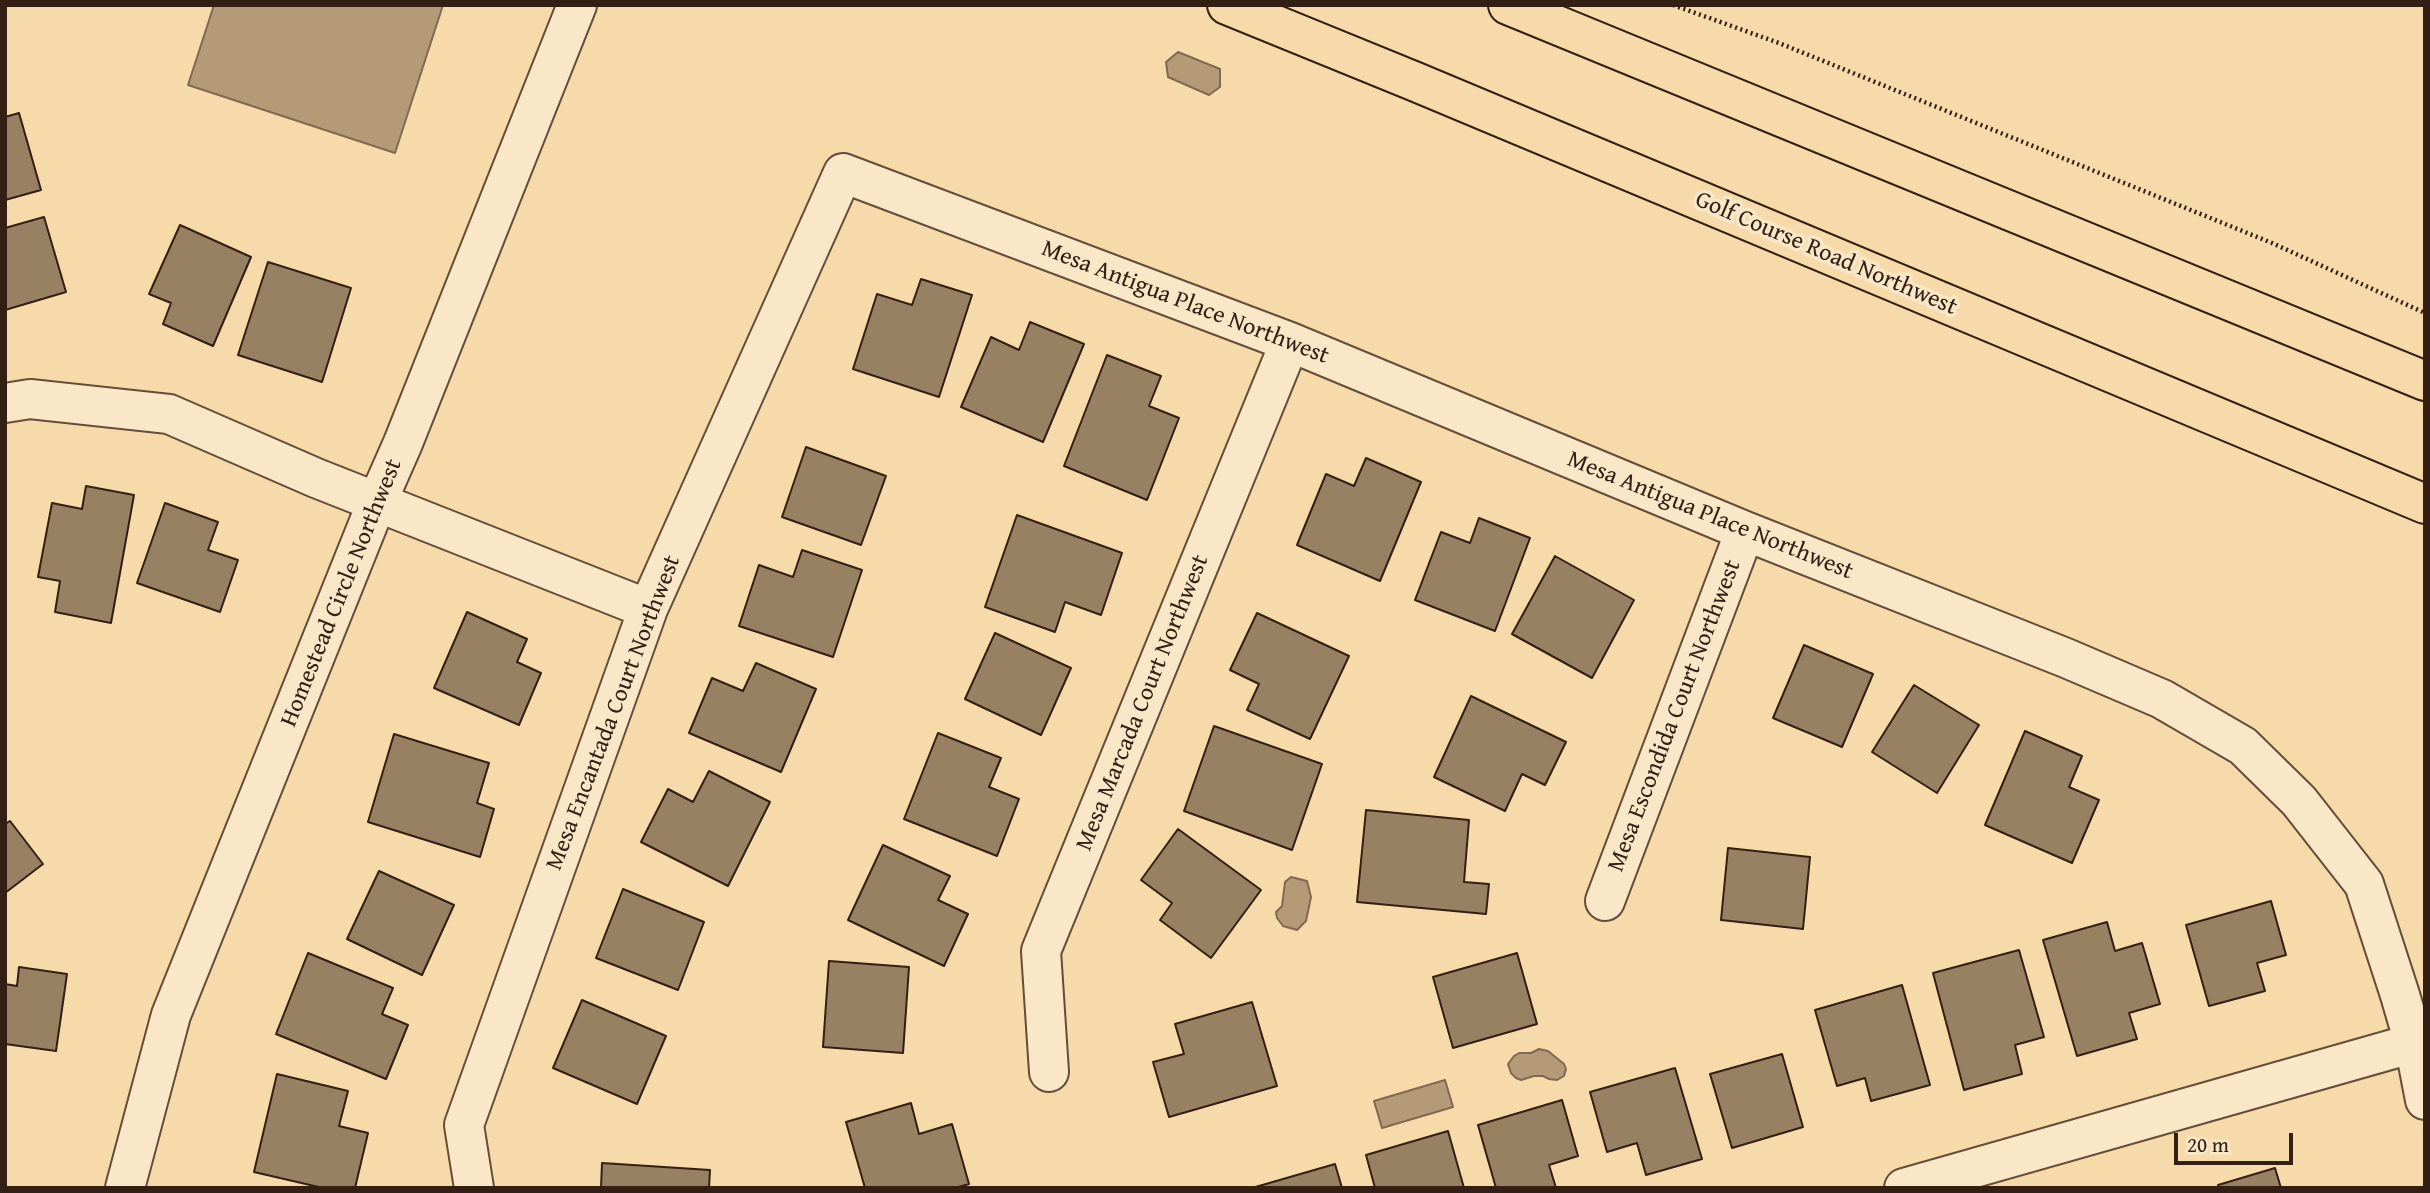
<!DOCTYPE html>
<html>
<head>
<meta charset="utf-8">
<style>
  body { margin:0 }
  #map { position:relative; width:2430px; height:1193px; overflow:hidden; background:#f6daaa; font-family:"Gentium Book Plus",serif }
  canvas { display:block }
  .frame { position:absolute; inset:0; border:7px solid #331f13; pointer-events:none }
  .scale { position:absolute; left:2174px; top:1133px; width:119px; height:32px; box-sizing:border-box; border:4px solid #331f13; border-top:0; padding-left:9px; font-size:21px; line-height:24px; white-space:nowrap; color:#331f13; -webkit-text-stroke:5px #f9e7c8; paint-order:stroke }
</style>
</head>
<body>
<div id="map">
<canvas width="2430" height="1193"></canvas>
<div class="frame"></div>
<div class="scale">20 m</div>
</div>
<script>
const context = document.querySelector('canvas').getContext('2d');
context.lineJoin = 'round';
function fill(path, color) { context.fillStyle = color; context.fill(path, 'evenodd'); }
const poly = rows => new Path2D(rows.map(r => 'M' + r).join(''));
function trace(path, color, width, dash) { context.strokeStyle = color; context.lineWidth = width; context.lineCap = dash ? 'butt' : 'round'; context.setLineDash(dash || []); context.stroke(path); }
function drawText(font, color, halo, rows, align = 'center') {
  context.font = font + ' "Gentium Book Plus",serif'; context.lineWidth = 7; context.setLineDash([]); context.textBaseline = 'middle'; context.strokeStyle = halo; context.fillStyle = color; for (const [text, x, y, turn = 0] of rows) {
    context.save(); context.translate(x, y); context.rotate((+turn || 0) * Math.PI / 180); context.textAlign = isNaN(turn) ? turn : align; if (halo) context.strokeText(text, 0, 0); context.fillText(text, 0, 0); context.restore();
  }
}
const water = poly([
  [214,5,443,5,395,153,188,85,214,5],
  [1178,52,1220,69,1220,87,1209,95,1168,77,1166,62,1178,52],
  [1291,877,1307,881,1311,897,1306,921,1297,930,1283,926,1277,918,1276,912,1282,906,1285,882,1291,877],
  [1539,1049,1548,1051,1564,1064,1566,1069,1564,1076,1557,1080,1549,1079,1543,1076,1534,1076,1521,1080,1516,1078,1511,1073,1508,1064,1514,1056,1519,1053,1531,1053,1539,1049],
  [1445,1080,1453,1107,1382,1128,1374,1101,1445,1080]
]);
fill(water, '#b49a77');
trace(water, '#80694f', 2);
const building = poly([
  [19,113,41,190,5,200,5,117,19,113],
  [44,217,66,292,5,310,5,228,44,217],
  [180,225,251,257,213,346,163,324,171,303,149,294,180,225],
  [268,262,351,288,322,382,238,355,268,262],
  [921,279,972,295,939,397,853,369,877,294,912,305,921,279],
  [1030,322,1084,344,1043,442,961,407,991,337,1019,350,1030,322],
  [1107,355,1161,376,1149,406,1179,418,1147,500,1064,466,1107,355],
  [806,447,886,476,861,545,782,517,806,447],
  [1366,458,1421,482,1380,581,1297,545,1326,474,1354,486,1366,458],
  [86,486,134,495,111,623,55,612,60,581,38,577,52,503,82,509,86,486],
  [165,503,218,522,208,550,238,560,220,612,137,583,165,503],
  [1017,515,1122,553,1101,615,1065,602,1055,632,985,607,1017,515],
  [1479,518,1530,538,1495,631,1415,600,1441,532,1470,543,1479,518],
  [802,550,862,570,833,657,739,626,759,565,793,577,802,550],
  [1555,556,1634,600,1592,678,1512,634,1555,556],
  [467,612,527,639,517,662,541,673,519,725,434,688,467,612],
  [1257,613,1349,656,1310,739,1247,710,1259,684,1230,670,1257,613],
  [995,633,1071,668,1041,735,965,699,995,633],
  [1804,645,1873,674,1842,747,1773,718,1804,645],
  [756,663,816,689,781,772,689,733,712,678,743,691,756,663],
  [1914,685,1979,725,1937,793,1872,752,1914,685],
  [1471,696,1566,742,1545,785,1522,774,1505,811,1434,777,1471,696],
  [1214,726,1322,764,1292,850,1184,811,1214,726],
  [2025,731,2082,756,2069,787,2099,800,2072,863,1985,825,2025,731],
  [938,733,1001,758,989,787,1019,799,997,856,904,819,938,733],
  [394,734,489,763,477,803,494,809,480,857,368,822,394,734],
  [709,771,770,802,728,886,641,842,668,789,693,802,709,771],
  [1366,810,1469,820,1464,882,1489,884,1486,914,1357,902,1366,810],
  [10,821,43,864,5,893,5,824,10,821],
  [1178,829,1261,890,1211,958,1160,920,1172,903,1141,880,1178,829],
  [883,845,950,876,938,900,968,914,944,966,848,920,883,845],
  [1728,848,1810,857,1803,929,1721,920,1728,848],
  [379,871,454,905,422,975,347,939,379,871],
  [623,889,704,922,678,990,596,958,623,889],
  [2271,901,2286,955,2257,963,2265,991,2209,1006,2186,925,2271,901],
  [2107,922,2115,951,2142,943,2160,1004,2129,1013,2137,1039,2077,1056,2043,940,2107,922],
  [2019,950,2044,1037,2015,1045,2022,1074,1964,1090,1933,973,2019,950],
  [308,953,393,988,382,1014,408,1025,386,1079,276,1034,308,953],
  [1517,953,1537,1024,1453,1048,1433,977,1517,953],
  [829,961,909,967,903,1053,823,1047,829,961],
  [19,967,67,974,56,1051,5,1044,5,984,17,986,19,967],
  [1902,985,1930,1085,1871,1101,1865,1078,1837,1086,1815,1010,1902,985],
  [582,1000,666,1036,637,1104,553,1068,582,1000],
  [1252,1002,1277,1086,1169,1117,1153,1062,1184,1054,1175,1024,1252,1002],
  [1782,1054,1803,1127,1732,1148,1710,1074,1782,1054],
  [1675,1068,1702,1159,1646,1175,1637,1143,1607,1152,1590,1092,1675,1068],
  [277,1074,348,1091,339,1126,368,1133,355,1188,323,1188,254,1172,277,1074],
  [1562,1100,1578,1156,1549,1165,1556,1188,1496,1188,1478,1125,1562,1100],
  [911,1103,919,1134,952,1124,969,1184,955,1188,865,1188,846,1122,911,1103],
  [1448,1131,1464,1188,1375,1188,1366,1155,1448,1131],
  [602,1163,710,1170,709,1188,601,1188,602,1163],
  [1335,1164,1342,1188,1252,1188,1335,1164],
  [2275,1168,2281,1188,2219,1188,2218,1185,2275,1168]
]);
fill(building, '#988062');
trace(building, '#331f13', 2);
const minor = poly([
  [5,403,30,399,169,414,316,478,648,609],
  [1605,901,1745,531],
  [1049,1072,1041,951,1290,342],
  [125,1188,171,1015,377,502,403,443,577,5],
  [474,1188,464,1125,648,609,843,173,1290,342,1745,531,2066,658,2162,699,2243,746,2299,801,2364,884,2400,995,2414,1043,2425,1100],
  [1904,1188,2425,1040]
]);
const major = poly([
  [1227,5,1416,82,2425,504],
  [1508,5,2425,381]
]);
trace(minor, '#644e39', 42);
trace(major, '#331f13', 42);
trace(poly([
  [1673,5,1779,43,2272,243,2425,313]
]), '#331f13', 4.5, [2, 3.5]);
trace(minor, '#f9e7c8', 38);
trace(major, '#f6daaa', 38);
drawText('24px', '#331f13', '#f9e7c8', [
  ["Golf Course Road Northwest",1826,254,23],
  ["Mesa Antigua Place Northwest",1185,303,21],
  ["Mesa Antigua Place Northwest",1710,516,22],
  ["Homestead Circle Northwest",342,593,-68],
  ["Mesa Marcada Court Northwest",1143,703,-68],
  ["Mesa Encantada Court Northwest",614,713,-69],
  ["Mesa Escondida Court Northwest",1675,716,-69]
]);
</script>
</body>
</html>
